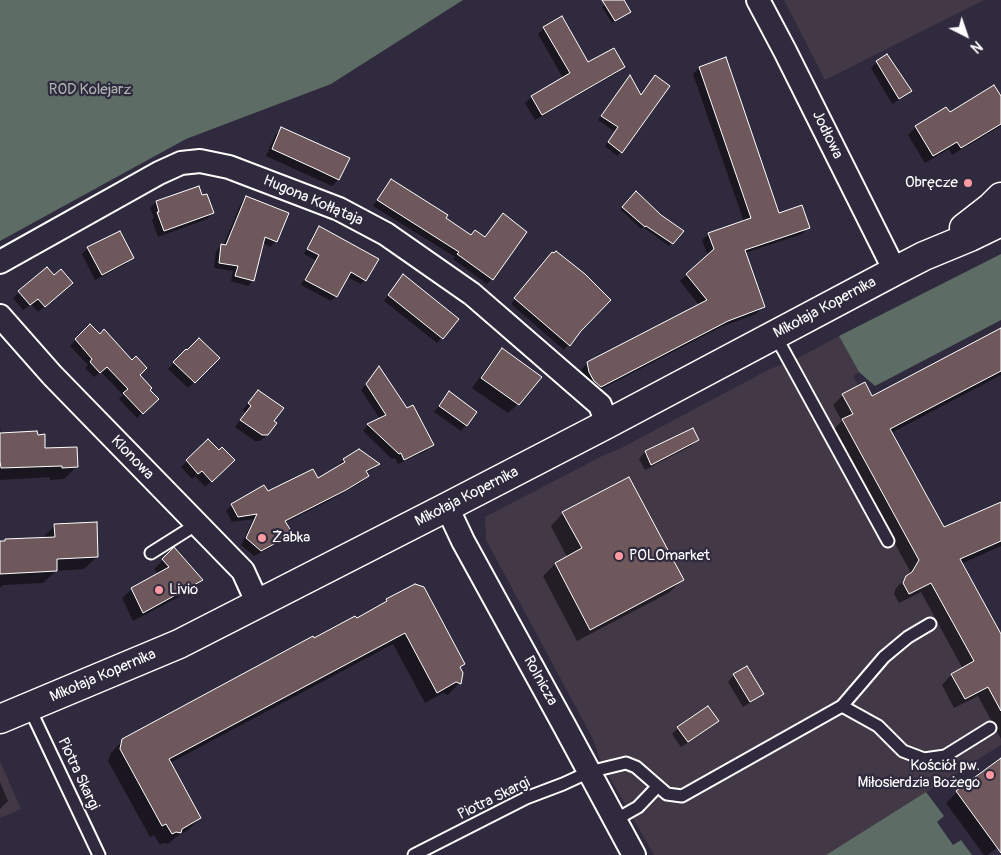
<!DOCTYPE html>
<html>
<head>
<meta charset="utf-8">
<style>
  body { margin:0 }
  #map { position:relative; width:1001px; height:855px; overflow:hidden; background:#2f2a3d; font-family:Pangolin,sans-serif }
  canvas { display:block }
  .north { position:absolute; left:941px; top:10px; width:50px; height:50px; -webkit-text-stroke:4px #2f2a3d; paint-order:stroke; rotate:139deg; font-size:14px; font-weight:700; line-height:20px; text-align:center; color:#fff }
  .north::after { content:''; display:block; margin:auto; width:18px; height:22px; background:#fff; clip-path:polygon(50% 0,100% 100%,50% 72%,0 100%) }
</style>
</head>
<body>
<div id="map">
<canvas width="1001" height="855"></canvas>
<div class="north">N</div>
</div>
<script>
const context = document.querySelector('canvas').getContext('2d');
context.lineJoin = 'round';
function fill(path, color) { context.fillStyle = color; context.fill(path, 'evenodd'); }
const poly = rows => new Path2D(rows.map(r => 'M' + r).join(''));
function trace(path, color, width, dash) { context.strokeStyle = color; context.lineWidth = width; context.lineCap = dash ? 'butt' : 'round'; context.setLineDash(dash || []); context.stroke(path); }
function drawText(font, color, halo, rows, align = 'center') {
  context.font = font + ' Pangolin,sans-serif'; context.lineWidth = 4.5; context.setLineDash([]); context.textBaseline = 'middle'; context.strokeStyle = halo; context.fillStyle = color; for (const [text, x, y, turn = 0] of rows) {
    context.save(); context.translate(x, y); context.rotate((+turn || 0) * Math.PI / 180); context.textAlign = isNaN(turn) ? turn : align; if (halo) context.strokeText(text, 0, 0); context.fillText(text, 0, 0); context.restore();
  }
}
fill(poly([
  [784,0,984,0,825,80],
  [839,336,859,372,853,376,900,458,1001,643,1001,745,826,855,654,855,610,778,599,757,593,739,486,540,485,517,604,455,623,447,770,369,800,357],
  [0,761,21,809,0,818]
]), '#423846');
fill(poly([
  [0,0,463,0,331,84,186,139,0,241],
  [1001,254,1001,320,875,386,859,372,839,336],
  [926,792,944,816,937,822,953,845,961,840,972,855,826,855]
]), '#5d6c64');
fill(poly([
  [612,0,623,0,627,14,612,23,602,7],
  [544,28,588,64,623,66,617,73,535,120,525,103,531,97,563,78,538,34],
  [877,62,910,91,904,97,892,104,871,68],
  [699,68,779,214,808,227,802,234,745,253,763,307,756,314,721,327,594,393,583,379,581,370,588,363,699,305,680,281,708,256,702,240,709,234,744,222,693,74],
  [630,77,640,96,651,81,621,152,617,156,605,146,615,132,598,120],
  [1001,99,1001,126,952,155,949,149,925,163,908,135,916,127,949,114],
  [282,128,348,159,338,180,332,186,266,156,275,135],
  [391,180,470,236,484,238,503,214,492,279,487,284,453,259,455,257,373,206,386,185],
  [198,187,202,197,213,213,207,219,158,237,152,220,154,218,150,208,156,202],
  [636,193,661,216,682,231,669,246,643,227,641,229,621,210],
  [246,197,276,241,270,247,263,243,253,281,248,286,231,281,233,271,214,268,216,251,222,245,223,246,241,203],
  [320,228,365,280,361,284,347,277,336,296,331,301,301,285,315,260,304,254,315,232],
  [88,248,132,258,126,264,95,280,82,254],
  [548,259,580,330,564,350,511,304],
  [47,268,65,289,38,312,31,304,23,310,13,298],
  [399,281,457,319,437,343,384,301],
  [90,325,138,375,148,390,157,399,137,418,119,399,123,395,101,372,94,377,85,368,88,365,70,346],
  [1001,330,1001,375,891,433,943,529,995,506,1001,500,1001,546,961,564,1001,637,1001,739,978,696,954,708,942,685,951,675,963,669,921,592,899,603,894,594,896,588,906,578,910,571,833,430,842,421,833,405,843,395,872,397],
  [502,350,518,404,508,413,472,388,493,359],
  [186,351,218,358,188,388,168,369],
  [374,374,432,445,426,451,398,464,395,458,392,459,363,431,368,425,380,419,361,390],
  [258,391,272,421,267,435,260,441,255,441,235,427,246,413,243,410],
  [449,393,466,425,461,431,434,412],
  [0,427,1,434,44,450,77,466,64,479,50,480,50,477,0,480],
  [692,429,697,440,691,446,645,470,639,459,645,452],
  [208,441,219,452,233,460,205,487,195,476,192,479,181,467],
  [344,460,378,464,372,470,366,473,368,476,362,482,338,496,285,523,291,534,285,540,254,556,241,545,253,519,232,522,226,511,232,505,267,493,317,480,338,468,337,466],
  [563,513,682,580,670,592,577,641,543,576,555,564,567,557,551,526],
  [55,526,97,557,84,569,56,571,43,583,3,585,0,588,0,543,42,538],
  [174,549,201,580,192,590,133,621,122,598,132,589,158,574,154,569],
  [415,585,464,664,459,669,459,683,448,695,443,693,425,703,393,644,170,763,200,818,188,830,176,837,168,844,163,843,160,845,154,835,150,837,108,761,111,753,123,740,314,639,356,620,381,606,386,600],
  [734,675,762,693,756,699,743,707,728,682],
  [717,721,711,727,681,747,672,734,678,728],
  [1001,760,1001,845,987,855,984,855,946,803,957,792],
  [0,782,8,801,0,809]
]), '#0007');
const building = poly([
  [602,0,624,0,631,12,615,21,602,0],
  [562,16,588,62,614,48,625,67,542,115,531,96,570,73,543,27,562,16],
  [887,54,912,91,899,99,876,61,887,54],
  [726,57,779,213,802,205,810,228,745,250,765,307,728,321,601,387,594,381,589,372,587,362,707,300,686,274,714,249,708,233,751,218,699,67,726,57],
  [630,75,641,95,655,75,670,86,622,153,608,142,618,127,601,116,630,75],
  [994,85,1001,96,1001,124,961,148,957,142,933,156,915,126,946,107,950,112,994,85],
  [281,127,350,158,339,180,316,169,272,149,281,127],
  [391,179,448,215,446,218,471,235,475,230,485,237,503,213,527,232,493,280,457,254,459,252,377,200,391,179],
  [199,186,202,195,207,194,214,213,164,231,157,212,159,212,156,201,199,186],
  [636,191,661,215,684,231,673,244,646,226,645,227,622,207,636,191],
  [246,196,289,213,277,242,265,237,254,281,235,276,238,266,219,263,221,244,226,245,246,196],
  [319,226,379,259,366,281,351,272,337,297,305,280,319,255,307,249,319,226],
  [120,231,134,258,102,275,87,247,120,231],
  [556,251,585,274,611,300,581,331,570,346,514,298,552,252,554,253,556,251],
  [47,267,54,275,61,269,73,283,45,307,38,299,30,305,18,291,47,267],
  [403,274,459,319,443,339,388,295,403,274],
  [90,324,100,334,104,329,132,360,136,356,147,368,140,375,152,388,150,390,159,399,143,414,123,393,128,389,107,367,100,373,90,362,92,359,75,339,90,324],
  [1001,328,1001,371,890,429,944,527,1001,502,1001,541,960,559,1001,634,1001,711,988,687,965,699,951,674,974,661,931,583,909,594,903,583,906,576,912,572,919,560,842,419,853,414,842,394,865,382,872,396,1001,328],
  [199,338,220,358,195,383,173,362,186,349,187,350,199,338],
  [502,348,542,377,519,405,481,378,502,348],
  [379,366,407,408,413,405,434,445,404,460,401,453,399,454,367,424,386,415,366,384,379,366],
  [258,390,284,408,274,421,277,423,268,435,262,435,240,420,251,406,248,403,258,390],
  [449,391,477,412,467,426,439,406,449,391],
  [693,428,699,440,651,465,645,451,693,428],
  [37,431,38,435,45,434,45,448,77,447,78,467,62,468,62,466,1,468,0,461,0,433,37,431],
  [208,439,219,450,222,447,235,460,212,482,202,471,198,474,186,460,208,439],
  [359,449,380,464,366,471,369,476,346,490,285,521,293,534,261,551,246,538,257,514,238,517,231,504,264,485,268,491,313,469,318,478,345,462,343,459,359,449],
  [629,477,684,580,590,630,555,563,582,548,562,512,629,477],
  [97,522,98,557,57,559,57,571,0,574,0,541,5,541,5,539,55,537,54,524,97,522],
  [174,547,203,580,143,613,131,588,169,567,162,559,174,547],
  [415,584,424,587,465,664,460,667,463,673,461,684,456,682,437,693,405,633,169,759,201,818,182,829,181,833,176,832,172,834,166,824,162,826,120,749,122,739,313,636,314,638,355,616,357,618,387,601,386,599,415,584],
  [747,666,764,694,750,702,733,674,747,666],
  [708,706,719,721,688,742,677,727,708,706],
  [1001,758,1001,853,956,791,1001,758]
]);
fill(building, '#6e585c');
trace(building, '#fff', 1);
const lane = poly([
  [775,335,888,541],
  [151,553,197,524],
  [842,706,878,726,903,751,924,759,945,756,990,728],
  [29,707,99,855],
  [615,820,638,807,658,786],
  [414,855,526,798,563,784,589,772,626,763,636,767,667,794,682,796,842,706,884,657,908,637,930,624]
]);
const street = poly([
  [758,0,785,51,895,271],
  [0,262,159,173,181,163,200,161,229,167,339,209,386,234,472,294,600,405,607,424],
  [0,316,52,375,243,571,258,604],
  [447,507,463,541,564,725,634,855]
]);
const secondary = poly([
  [964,228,991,207,1001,197],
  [0,719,179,644,447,507,607,424,895,271,924,256,970,237,1001,222]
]);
trace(lane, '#fff', 15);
trace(street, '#fff', 26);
trace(secondary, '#fff', 31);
trace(lane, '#2f2a3d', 11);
trace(street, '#2f2a3d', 22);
trace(secondary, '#2f2a3d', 28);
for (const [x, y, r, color] of [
  [968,183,5,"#ff9aa2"],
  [262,538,5,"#ff9aa2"],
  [619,556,5,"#ff9aa2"],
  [159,590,5,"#ff9aa2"],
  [990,775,5,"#ff9aa2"]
]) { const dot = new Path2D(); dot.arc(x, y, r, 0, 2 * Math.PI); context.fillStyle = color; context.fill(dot); trace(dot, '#2f2a3d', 2); }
drawText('15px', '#aeb6b2', '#2f2a3d', [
  ["ROD Kolejarz",90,90]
]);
drawText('15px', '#fff', '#2f2a3d', [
  ["Jodłowa",827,135,64],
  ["Hugona Kołłątaja",313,201,23],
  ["Mikołaja Kopernika",825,308,-28],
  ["Klonowa",132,458,46],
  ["Mikołaja Kopernika",467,497,-27],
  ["Mikołaja Kopernika",103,676,-23],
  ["Rolnicza",540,681,61],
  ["Piotra Skargi",78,774,65],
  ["Piotra Skargi",494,799,-26]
]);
drawText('15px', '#fff', '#2f2a3d', [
  ["Obręcze",958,183,"right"],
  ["Żabka",272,538],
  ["POLOmarket",629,556],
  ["Livio",169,590],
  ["Kościół pw.",980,766,"right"],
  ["Miłosierdzia Bożego",980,783,"right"]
], 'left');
</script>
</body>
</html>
